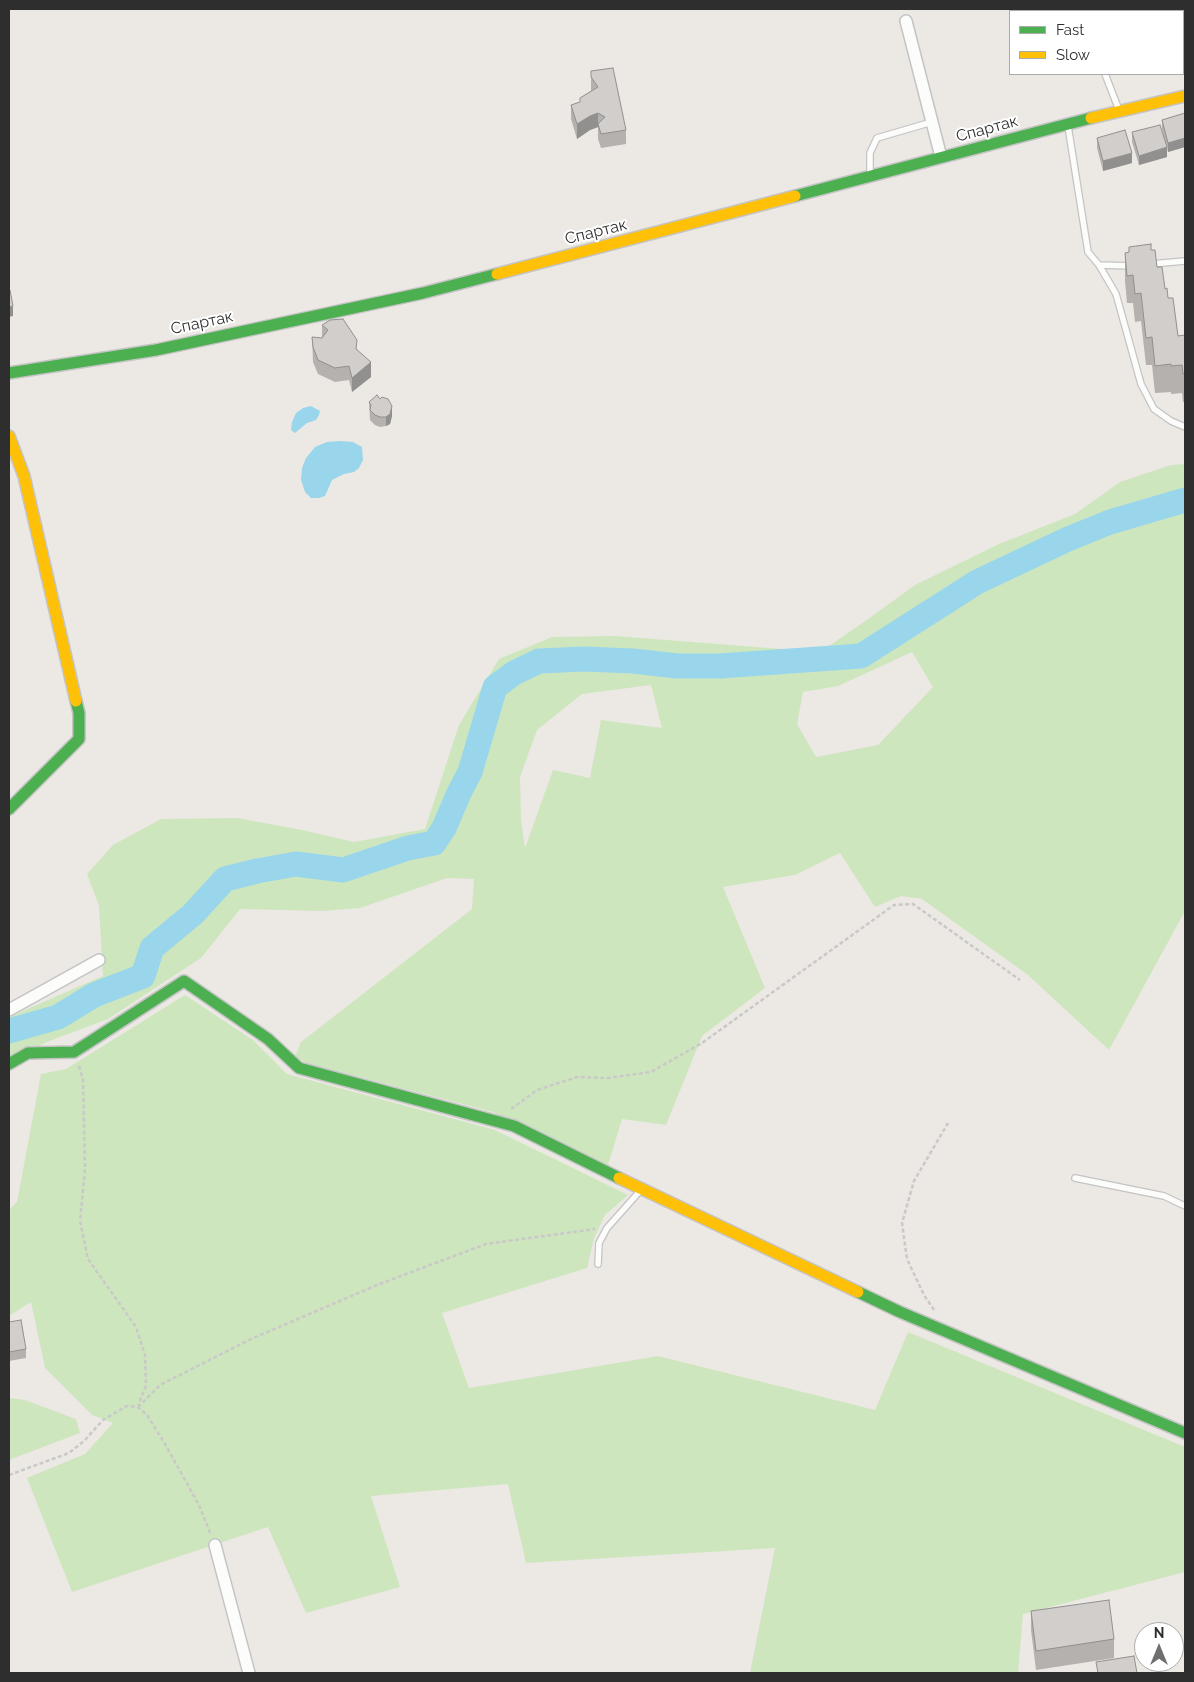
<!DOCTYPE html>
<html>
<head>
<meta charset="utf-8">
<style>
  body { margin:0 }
  #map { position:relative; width:1194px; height:1682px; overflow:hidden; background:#ece8e4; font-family:Raleway,sans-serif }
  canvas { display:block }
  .frame { position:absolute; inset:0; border:10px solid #2e2e2e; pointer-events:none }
  .legend { position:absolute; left:1009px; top:10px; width:175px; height:65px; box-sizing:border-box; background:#fff; border:1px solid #ababab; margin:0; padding:6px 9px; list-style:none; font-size:15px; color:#2e2e2e }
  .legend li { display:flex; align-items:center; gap:10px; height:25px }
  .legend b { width:25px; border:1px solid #ababab }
  .north { position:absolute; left:1134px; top:1622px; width:50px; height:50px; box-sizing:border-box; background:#fff; border:1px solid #ababab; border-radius:50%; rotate:0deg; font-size:14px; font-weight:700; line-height:20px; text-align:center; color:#2e2e2e }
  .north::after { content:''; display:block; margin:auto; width:18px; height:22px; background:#706f6e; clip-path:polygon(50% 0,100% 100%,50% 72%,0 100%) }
</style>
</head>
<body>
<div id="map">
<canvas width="1194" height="1682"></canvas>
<div class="frame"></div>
<ul class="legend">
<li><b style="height:6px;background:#4caf50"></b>Fast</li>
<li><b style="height:6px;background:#ffc107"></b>Slow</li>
</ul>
<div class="north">N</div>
</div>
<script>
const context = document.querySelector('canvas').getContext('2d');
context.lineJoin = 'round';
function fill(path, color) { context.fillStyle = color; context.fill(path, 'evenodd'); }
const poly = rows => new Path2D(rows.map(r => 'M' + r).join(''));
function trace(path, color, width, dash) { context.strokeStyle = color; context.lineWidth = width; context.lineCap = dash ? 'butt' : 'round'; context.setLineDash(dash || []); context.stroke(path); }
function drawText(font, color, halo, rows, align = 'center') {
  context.font = font + ' Raleway,sans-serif'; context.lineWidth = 4; context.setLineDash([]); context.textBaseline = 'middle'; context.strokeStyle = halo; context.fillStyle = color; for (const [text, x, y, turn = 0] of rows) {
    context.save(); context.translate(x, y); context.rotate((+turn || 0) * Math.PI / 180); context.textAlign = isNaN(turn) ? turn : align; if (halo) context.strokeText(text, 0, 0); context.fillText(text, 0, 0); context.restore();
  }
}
fill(poly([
  [1185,464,1185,911,1109,1050,1028,975,922,899,901,896,875,907,840,853,795,875,723,887,765,988,702,1036,666,1125,622,1119,608,1165,493,1112,307,1063,295,1057,301,1042,472,909,474,879,447,878,360,908,321,911,240,909,201,958,108,1019,52,1040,9,1059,9,1017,103,976,99,906,87,874,113,845,161,819,237,818,302,830,354,842,425,829,459,725,499,659,552,637,615,636,820,652,864,622,915,585,999,544,1075,514,1120,482,1171,465],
  [912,652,933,687,878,745,816,757,797,724,803,692,838,686],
  [651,685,662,728,601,720,590,778,553,770,525,848,521,820,520,777,537,730,582,694],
  [185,995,253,1040,287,1074,495,1130,628,1195,605,1215,594,1238,587,1268,442,1313,469,1388,658,1356,875,1410,908,1332,1185,1447,1185,1572,1023,1614,1018,1673,750,1673,775,1548,526,1563,508,1484,371,1496,400,1587,306,1613,268,1527,72,1592,27,1478,85,1454,113,1423,92,1415,45,1368,31,1302,9,1316,9,1210,17,1202,41,1074,66,1069],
  [9,1398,25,1400,76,1419,80,1433,9,1460]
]), '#cee6be');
fill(poly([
  [311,406,320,411,319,415,316,420,307,423,295,433,291,430,292,422,296,413,303,408],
  [341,441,353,442,362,447,363,460,359,468,354,472,344,474,332,480,325,496,319,498,311,498,305,492,301,480,302,468,306,458,315,447,327,442]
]), '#99d6ec');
trace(poly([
  [9,1031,58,1017,94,995,143,976,152,948,193,914,225,879,257,871,296,864,343,870,408,848,434,843,444,828,459,793,470,772,495,687,514,673,539,661,584,659,633,661,677,666,720,666,861,656,977,582,1068,539,1110,522,1185,500]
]), '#99d6ec', 25);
const lane = poly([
  [1080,9,1081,11],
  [1105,74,1119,110],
  [1068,126,1088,252,1099,265,1116,294,1141,384,1154,409,1171,421,1185,427],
  [870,175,870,153,877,138,932,122],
  [1151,264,1185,261],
  [1099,265,1132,266],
  [1075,1178,1164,1196,1185,1206],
  [598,1264,599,1243,607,1228,640,1191]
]);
const street = poly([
  [906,21,941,157],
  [9,1010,99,960],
  [215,1545,249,1673]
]);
const fast = poly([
  [795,196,1091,118],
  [9,373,156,350,423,293,497,274],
  [9,809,79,739,79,713,76,701],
  [9,1064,28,1053,74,1052,184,981,268,1039,299,1068,514,1126,619,1178],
  [858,1292,900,1312,1185,1433]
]);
const slow = poly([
  [1091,118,1185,96],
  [497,274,795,196],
  [9,436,24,476,76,701],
  [619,1178,858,1292]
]);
trace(lane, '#c5c4c5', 8);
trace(street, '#c5c4c5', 14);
trace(fast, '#c5c4c5', 14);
trace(slow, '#c5c4c5', 14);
trace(poly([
  [79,1066,83,1080,85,1169,80,1221,88,1259,136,1327,145,1355,146,1386,138,1405],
  [511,1109,537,1090,577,1077,608,1078,651,1072,702,1043,894,905,913,904,1020,980],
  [934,1310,924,1295,907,1259,902,1223,914,1181,948,1123],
  [138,1407,160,1385,251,1339,377,1285,486,1244,595,1229],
  [9,1475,69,1453,84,1441,103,1420,127,1406,138,1407,147,1415,165,1444,199,1505,211,1535]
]), '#c9c9c8', 2.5, [4, 2.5]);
trace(lane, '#fcfcfb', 5.5);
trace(street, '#fcfcfb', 11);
trace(fast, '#4caf50', 11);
trace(slow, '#ffc107', 11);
fill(poly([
  [591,71,626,130,626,144,601,148,598,139,598,127,590,130,577,139,571,119,571,105,580,102,580,98,591,91],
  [1185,113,1185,147,1168,152,1162,129,1162,120],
  [1132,132,1167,157,1139,165,1132,142],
  [1097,138,1132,163,1103,171,1097,148],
  [1129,247,1151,250,1168,298,1178,336,1185,335,1185,402,1183,402,1182,393,1171,394,1171,392,1155,393,1152,365,1146,365,1141,321,1135,322,1133,303,1127,303,1125,281,1125,253,1129,252],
  [322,325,357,349,371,377,352,392,349,380,335,382,318,374,313,362,312,337,322,338],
  [369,402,392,416,390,424,386,426,380,427,375,425,370,420],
  [9,1322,26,1349,26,1358,9,1361],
  [1031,1611,1114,1639,1114,1658,1036,1670,1031,1630]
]), '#b4b1af');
fill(poly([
  [598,113,598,127,590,130,577,139,577,124,590,116],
  [1185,138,1185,147,1168,152,1168,143],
  [1167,147,1167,157,1139,165,1139,156],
  [1132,153,1132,163,1103,171,1103,161],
  [13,306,13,316,9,317,9,307],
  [371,362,371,377,352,392,352,378],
  [392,406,392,416,390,424,386,426,386,417]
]), '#92908e');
const building = poly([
  [613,68,626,130,601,134,598,124,605,117,598,113,590,116,577,124,571,105,580,102,580,98,598,87,591,77,591,71,613,68],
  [1185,113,1185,138,1168,143,1162,120,1185,113],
  [1160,125,1167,147,1139,156,1132,132,1160,125],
  [1125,130,1132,153,1103,161,1097,138,1125,130],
  [1151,244,1151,250,1155,250,1157,267,1162,267,1165,289,1167,288,1168,298,1173,298,1178,336,1185,335,1185,374,1183,374,1182,365,1171,366,1171,364,1155,366,1152,337,1146,338,1141,293,1135,294,1133,275,1127,276,1125,253,1129,252,1129,247,1151,244],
  [9,290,10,290,13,306,9,307,9,290],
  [343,319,357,340,356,349,371,362,352,378,349,366,335,368,318,360,313,347,312,337,322,338,328,330,322,325,330,320,343,319],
  [377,395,380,399,382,397,388,399,392,406,390,414,386,417,380,417,375,415,370,410,371,405,369,402,377,395],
  [21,1320,26,1349,9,1352,9,1322,21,1320],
  [1109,1600,1114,1639,1036,1651,1031,1611,1109,1600],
  [1134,1656,1137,1673,1098,1673,1096,1662,1134,1656]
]);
fill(building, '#d1cecb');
trace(building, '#92908e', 1);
drawText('16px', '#2e2e2e', '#fff', [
  ["Спартак",987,129,-15],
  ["Спартак",596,232,-14],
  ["Спартак",202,323,-12]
]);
</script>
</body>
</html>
